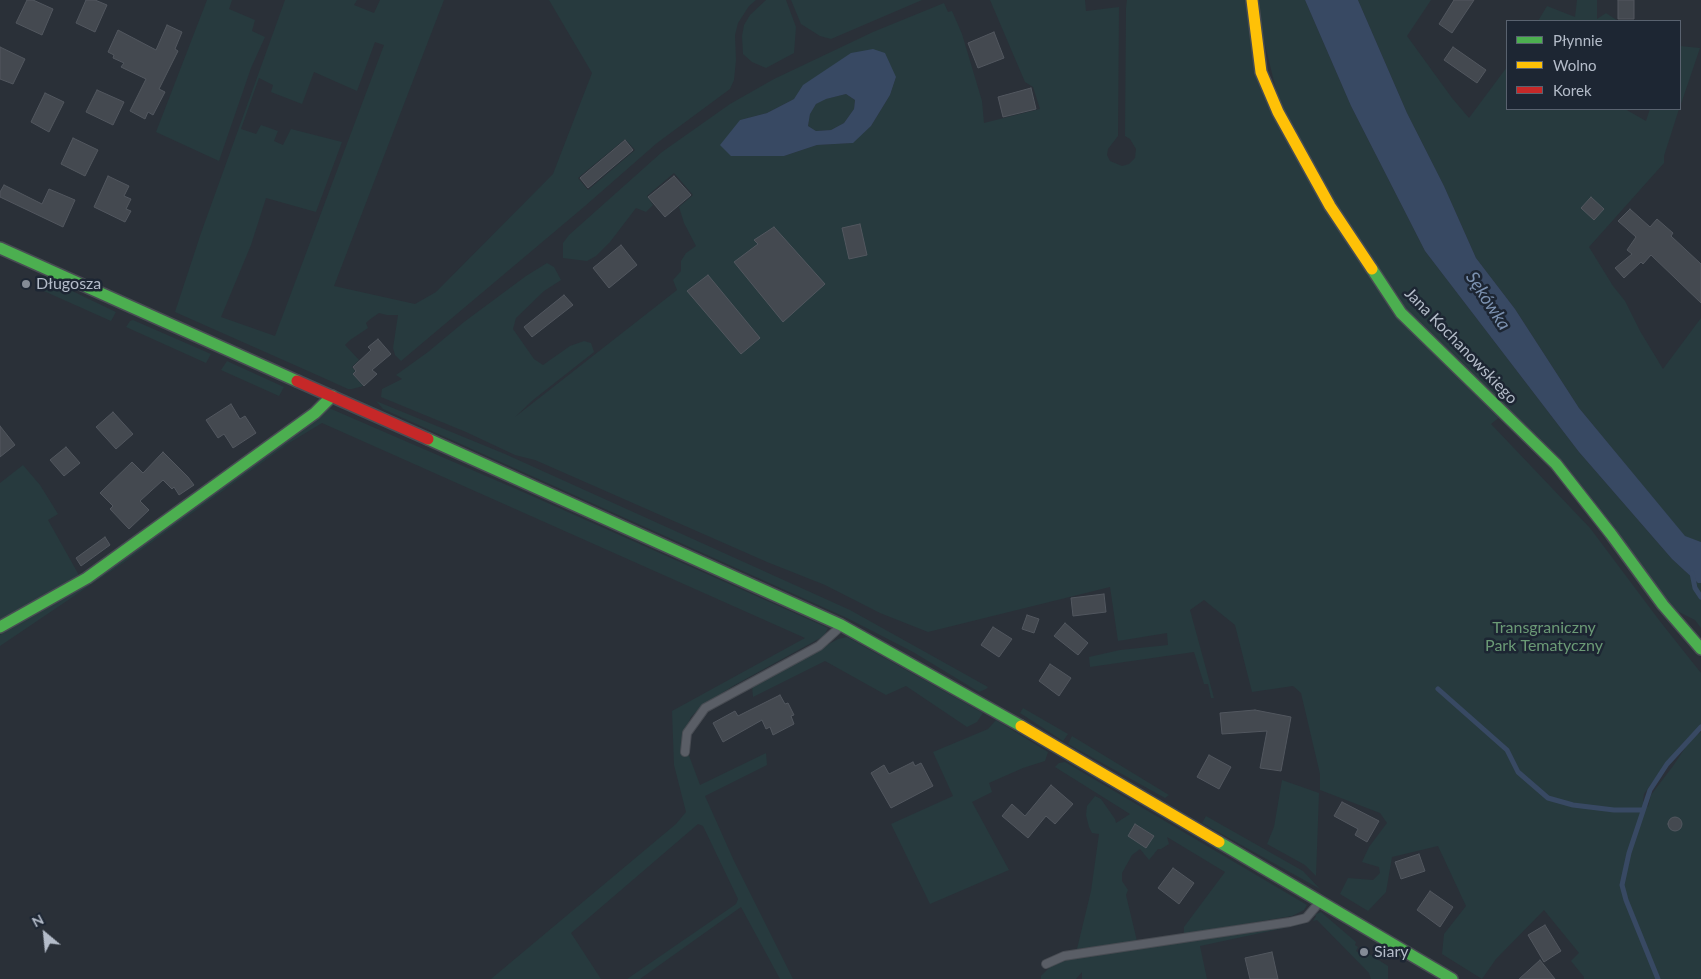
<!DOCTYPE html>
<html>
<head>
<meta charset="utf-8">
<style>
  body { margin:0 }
  #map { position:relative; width:1701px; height:979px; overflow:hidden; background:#2a3038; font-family:Lato,sans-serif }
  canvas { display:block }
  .legend { position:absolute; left:1506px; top:20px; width:175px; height:90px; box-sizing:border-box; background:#1d2633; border:1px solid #59626f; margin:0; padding:6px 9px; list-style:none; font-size:15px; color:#b4bcc9 }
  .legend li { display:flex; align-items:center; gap:10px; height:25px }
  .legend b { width:25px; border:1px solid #59626f }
  .north { position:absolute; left:20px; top:909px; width:50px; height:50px; -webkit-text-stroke:4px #1d2633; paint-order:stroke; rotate:332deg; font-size:14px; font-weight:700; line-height:20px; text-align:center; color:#b4bcc9 }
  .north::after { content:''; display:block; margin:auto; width:18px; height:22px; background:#b4bcc9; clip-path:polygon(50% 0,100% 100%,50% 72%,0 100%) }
</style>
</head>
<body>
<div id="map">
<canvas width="1701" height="979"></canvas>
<ul class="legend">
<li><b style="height:6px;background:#4caf50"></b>Płynnie</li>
<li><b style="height:6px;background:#ffc107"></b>Wolno</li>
<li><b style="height:6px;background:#c62828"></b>Korek</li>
</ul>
<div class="north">N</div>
</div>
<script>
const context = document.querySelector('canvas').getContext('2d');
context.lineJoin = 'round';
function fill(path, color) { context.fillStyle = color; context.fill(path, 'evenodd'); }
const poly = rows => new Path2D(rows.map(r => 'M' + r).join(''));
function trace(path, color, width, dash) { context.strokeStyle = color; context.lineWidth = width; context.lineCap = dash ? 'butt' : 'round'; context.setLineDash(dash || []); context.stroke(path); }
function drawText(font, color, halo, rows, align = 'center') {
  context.font = font + ' Lato,sans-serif'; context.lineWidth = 5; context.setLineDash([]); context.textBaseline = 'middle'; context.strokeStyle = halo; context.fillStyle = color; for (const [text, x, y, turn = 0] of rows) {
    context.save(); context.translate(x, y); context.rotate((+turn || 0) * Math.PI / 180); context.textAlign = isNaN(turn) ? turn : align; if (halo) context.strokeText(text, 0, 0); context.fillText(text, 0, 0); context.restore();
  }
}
fill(poly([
  [207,0,232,0,229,9,255,20,252,31,265,37,251,68,219,161,156,132],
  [285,0,357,0,354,5,374,13,380,0,444,0,334,286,415,304,436,292,553,174,592,73,549,0,756,0,749,6,738,23,735,35,736,60,734,80,730,89,657,143,585,206,401,361,395,355,393,348,398,315,387,315,379,313,369,320,366,323,368,328,350,340,345,345,359,360,352,367,355,371,353,374,363,386,352,389,348,389,317,375,175,312,201,233],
  [375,42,384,45,275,336,221,317,251,245,266,198,316,212,342,142,291,129,283,145,274,141,278,131,261,125,256,134,241,129,259,78,273,85,271,92,302,104,314,72,357,91],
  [625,139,635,150,588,190,578,178],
  [766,0,786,0,796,27,794,53,766,68,752,62,743,54,742,36,744,25,750,15],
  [791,0,922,0,831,39,820,36,801,24],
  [990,0,1085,0,1086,11,1119,7,1118,136,1108,149,1107,155,1110,161,1122,166,1129,164,1135,158,1136,149,1130,139,1125,136,1126,8,1127,0,1245,0,1281,110,1254,0,1305,0,1351,106,1425,251,1579,452,1672,559,1698,583,1701,583,1701,628,1695,620,1671,608,1507,411,1491,424,1590,528,1659,620,1701,673,1701,725,1682,744,1666,763,1644,794,1643,801,1648,807,1651,795,1673,766,1691,739,1701,732,1701,979,1584,979,1584,977,1571,961,1579,953,1544,910,1496,959,1482,979,1442,954,1444,934,1466,906,1438,846,1392,857,1386,892,1368,911,1340,894,1348,878,1373,880,1380,873,1379,867,1362,862,1369,847,1387,823,1380,813,1320,790,1320,774,1301,693,1293,686,1252,692,1235,625,1204,600,1190,610,1214,698,1211,698,1208,684,1204,684,1194,652,1090,667,1089,657,1120,650,1168,645,1167,633,1118,641,1110,587,928,632,880,613,825,585,767,562,535,460,515,455,466,432,381,397,382,389,402,379,396,375,428,352,464,322,526,276,547,263,554,267,561,280,544,291,516,318,513,329,534,359,543,365,570,346,584,341,591,343,594,352,533,400,515,417,677,290,673,280,681,271,681,261,686,253,696,246,684,223,679,207,693,195,674,173,647,196,653,205,646,212,636,208,610,242,596,256,587,261,563,258,563,243,569,235,662,152,730,104,774,79,873,32,944,3,948,12,952,11,962,34,982,101,984,123,1040,109,1033,87,1025,82],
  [896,77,890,95,871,126,852,143,817,145,784,156,731,156,740,120,767,113,794,99],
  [1358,0,1431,0,1407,36,1452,98,1469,118,1507,67,1507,109,1625,109,1646,121,1650,109,1679,109,1664,156,1664,163,1589,247,1613,286,1625,301,1640,331,1663,369,1701,318,1701,542,1685,537,1579,408,1515,309,1476,258,1444,186,1407,113],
  [1577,0,1597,0,1597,19,1606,13,1618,21,1538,21,1547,6,1575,17],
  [1680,46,1700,48,1680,107],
  [846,94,855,100,854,109,844,123,831,130,816,131,808,126,810,113,816,104,825,99],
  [41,286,70,290,116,312,111,321,37,288],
  [133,320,211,354,206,363,126,327,130,321],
  [227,361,284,387,279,396,221,370],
  [376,401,505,454,850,610,988,687,986,689,979,692,913,652,847,618,383,409],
  [329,408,523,492,828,628,824,636,733,686,701,707,691,717,683,735,681,749,688,753,700,785,766,753,767,765,705,796,734,861,793,979,780,979,741,907,640,979,627,979,736,904,738,899,703,826,698,824,571,933,601,979,491,979,676,824,686,812,674,765,672,711,805,638,322,423,289,443,123,563,0,646,0,635],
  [23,465,40,485,58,514,48,520,80,577,0,622,0,483],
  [847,637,983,713,977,722,967,727,906,686,886,695,825,661,753,697,752,686,838,639],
  [1023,708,1068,734,1063,741,1020,713],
  [996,720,1048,752,1045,761,1023,768,989,783,992,792,972,802,1009,870,930,904,891,824,953,796,933,752,988,729],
  [1072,736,1169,795,1165,798,1068,744],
  [1065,762,1307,905,1304,910,1292,916,1184,934,1184,927,1225,872,1167,837,1169,844,1161,849,1158,849,1149,860,1140,849,1132,855,1122,873,1122,881,1128,890,1126,895,1137,941,1077,949,1091,891,1099,834,1092,833,1089,827,1086,815,1087,806,1095,796,1101,799,1115,819,1116,823,1130,814,1055,767,1059,763],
  [1282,780,1319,793,1316,876,1305,865,1267,844,1274,827],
  [1206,816,1303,871,1320,889,1202,823],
  [1321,912,1356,942,1355,945,1358,947,1356,951,1366,958,1369,954,1388,966,1388,979,1371,979,1369,973,1317,920,1313,921,1316,916,1314,915],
  [1300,921,1298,925,1200,946,1207,979,1082,979,1082,972,1076,979,1041,979,1041,976,1049,968,1049,965,1071,958]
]), '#273a3e');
fill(poly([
  [1305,0,1358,0,1407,113,1444,186,1476,258,1515,309,1579,408,1685,536,1701,542,1701,583,1698,583,1672,559,1579,452,1425,251,1351,106],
  [873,49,885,53,896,77,890,95,871,126,853,143,817,145,784,156,731,156,720,145,740,120,767,113,794,99,803,85,851,53],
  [846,94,855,100,854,109,844,123,831,130,816,131,808,126,810,114,816,104,826,99]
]), '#384963');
trace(poly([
  [1692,573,1695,588,1701,597],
  [1438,689,1507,750,1518,772,1548,798,1573,805,1614,810,1643,810],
  [1658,979,1626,900,1622,885,1629,853,1650,790,1667,764,1701,727]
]), '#384963', 5);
const building = poly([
  [27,0,33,0,53,9,42,35,16,23,27,0],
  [86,0,95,0,107,5,95,32,76,23,86,0],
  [1454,0,1474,0,1452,33,1439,24,1454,0],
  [1618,0,1634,0,1634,19,1618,19,1618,0],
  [167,25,182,32,175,49,178,51,159,89,165,92,153,115,148,112,145,119,130,111,146,79,121,67,124,63,113,58,114,55,108,52,118,30,156,50,167,25],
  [994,32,1004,58,978,68,968,43,994,32],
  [0,47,25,59,13,84,0,79,0,47],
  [1453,47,1486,70,1477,83,1444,60,1453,47],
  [1031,88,1036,109,1003,117,998,97,1031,88],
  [97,90,124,102,113,125,86,112,97,90],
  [45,93,64,102,49,132,31,122,45,93],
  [73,138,98,150,85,176,61,164,73,138],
  [625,140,633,150,588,188,580,178,625,140],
  [108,176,129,186,124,196,131,199,126,209,131,211,125,222,94,207,108,176],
  [674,176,691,195,665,217,648,197,674,176],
  [4,185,42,204,49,189,75,200,63,227,0,197,0,192,4,185],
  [1591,197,1604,209,1594,220,1581,208,1591,197],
  [1630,209,1650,227,1657,219,1673,233,1671,236,1701,264,1701,303,1651,255,1643,264,1641,262,1624,278,1615,268,1632,254,1627,250,1636,237,1618,221,1630,209],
  [860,224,867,255,849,259,842,228,860,224],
  [774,227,825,284,783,322,734,262,758,244,754,240,774,227],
  [621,245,637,265,609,288,593,268,621,245],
  [708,275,760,338,741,354,687,291,708,275],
  [564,295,573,305,532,337,524,327,564,295],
  [378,339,391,354,372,370,377,374,364,386,353,374,356,371,353,367,371,350,368,347,378,339],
  [231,404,240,419,245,416,256,433,233,448,224,434,218,438,206,420,231,404],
  [113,412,133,434,116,449,96,427,113,412],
  [0,426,15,445,0,457,0,426],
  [66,447,80,463,64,476,50,460,66,447],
  [163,452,188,477,194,485,179,495,174,487,172,489,163,480,140,501,149,510,129,529,110,509,113,506,100,493,132,462,143,473,163,452],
  [105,537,110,545,81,566,76,558,105,537],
  [1104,594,1106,612,1073,616,1071,598,1104,594],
  [1027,615,1039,619,1034,633,1022,629,1027,615],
  [1065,623,1088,643,1078,655,1054,636,1065,623],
  [993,627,1012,639,999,657,981,645,993,627],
  [1050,664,1071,678,1059,696,1039,681,1050,664],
  [780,695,785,704,788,703,794,715,791,716,794,724,773,735,770,727,766,729,762,720,723,742,713,723,735,711,738,716,780,695],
  [1255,710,1291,717,1281,771,1260,768,1267,731,1222,734,1220,713,1255,710],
  [1209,755,1231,767,1219,789,1197,777,1209,755],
  [913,762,915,766,921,763,933,786,891,808,871,773,884,765,889,774,913,762],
  [1051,785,1073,804,1055,824,1046,816,1028,838,1002,816,1012,804,1025,816,1051,785],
  [1342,802,1379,821,1367,842,1355,835,1358,829,1334,816,1342,802],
  '1668 824a7 7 0 1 1 14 0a7 7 0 1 1-14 0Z',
  [1135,824,1154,836,1146,848,1128,836,1135,824],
  [1419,854,1425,871,1401,879,1395,862,1419,854],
  [1173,868,1194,883,1179,904,1158,888,1173,868],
  [1430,891,1453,907,1440,927,1417,910,1430,891],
  [1545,925,1561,951,1544,962,1528,935,1545,925],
  [1272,952,1278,979,1250,979,1245,958,1272,952],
  [1540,960,1555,979,1519,979,1540,960]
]);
fill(building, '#444950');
trace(building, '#52575f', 1);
const lane = poly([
  [685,752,687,733,705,708,819,646,840,627],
  [1046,964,1064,956,1090,952,1290,922,1306,918,1318,904]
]);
const fast = poly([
  [0,248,297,381],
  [1372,269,1401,313,1556,464,1611,534,1663,605,1701,649],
  [428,439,841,625,1021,726],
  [0,627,87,578,315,413,332,396],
  [1219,842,1452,979]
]);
const slow = poly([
  [1252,0,1261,72,1278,112,1330,206,1372,269],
  [1021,726,1219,842]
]);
const jam = poly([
  [297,381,428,439]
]);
trace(lane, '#484c53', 10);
trace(fast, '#484c53', 14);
trace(slow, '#484c53', 14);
trace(jam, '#484c53', 14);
trace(lane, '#5a5e66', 8);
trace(fast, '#4caf50', 11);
trace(slow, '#ffc107', 11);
trace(jam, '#c62828', 11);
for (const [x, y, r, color] of [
  [26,284,5,"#848b96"],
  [1364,952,5,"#848b96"]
]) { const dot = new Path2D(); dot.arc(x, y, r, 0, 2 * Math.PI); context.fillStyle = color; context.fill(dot); trace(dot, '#1d2633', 2); }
drawText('16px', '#b4bcc9', '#1d2633', [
  ["Długosza",36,284],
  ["Siary",1374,952]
], 'left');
drawText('16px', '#b4bcc9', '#1d2633', [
  ["Jana Kochanowskiego",1461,346,46]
]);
drawText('16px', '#6b9a76', '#1d2633', [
  ["Transgraniczny",1544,628],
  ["Park Tematyczny",1544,646]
]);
drawText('italic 18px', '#7c92b1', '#1d2633', [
  ["Sękówka",1488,301,57]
]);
</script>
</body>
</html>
